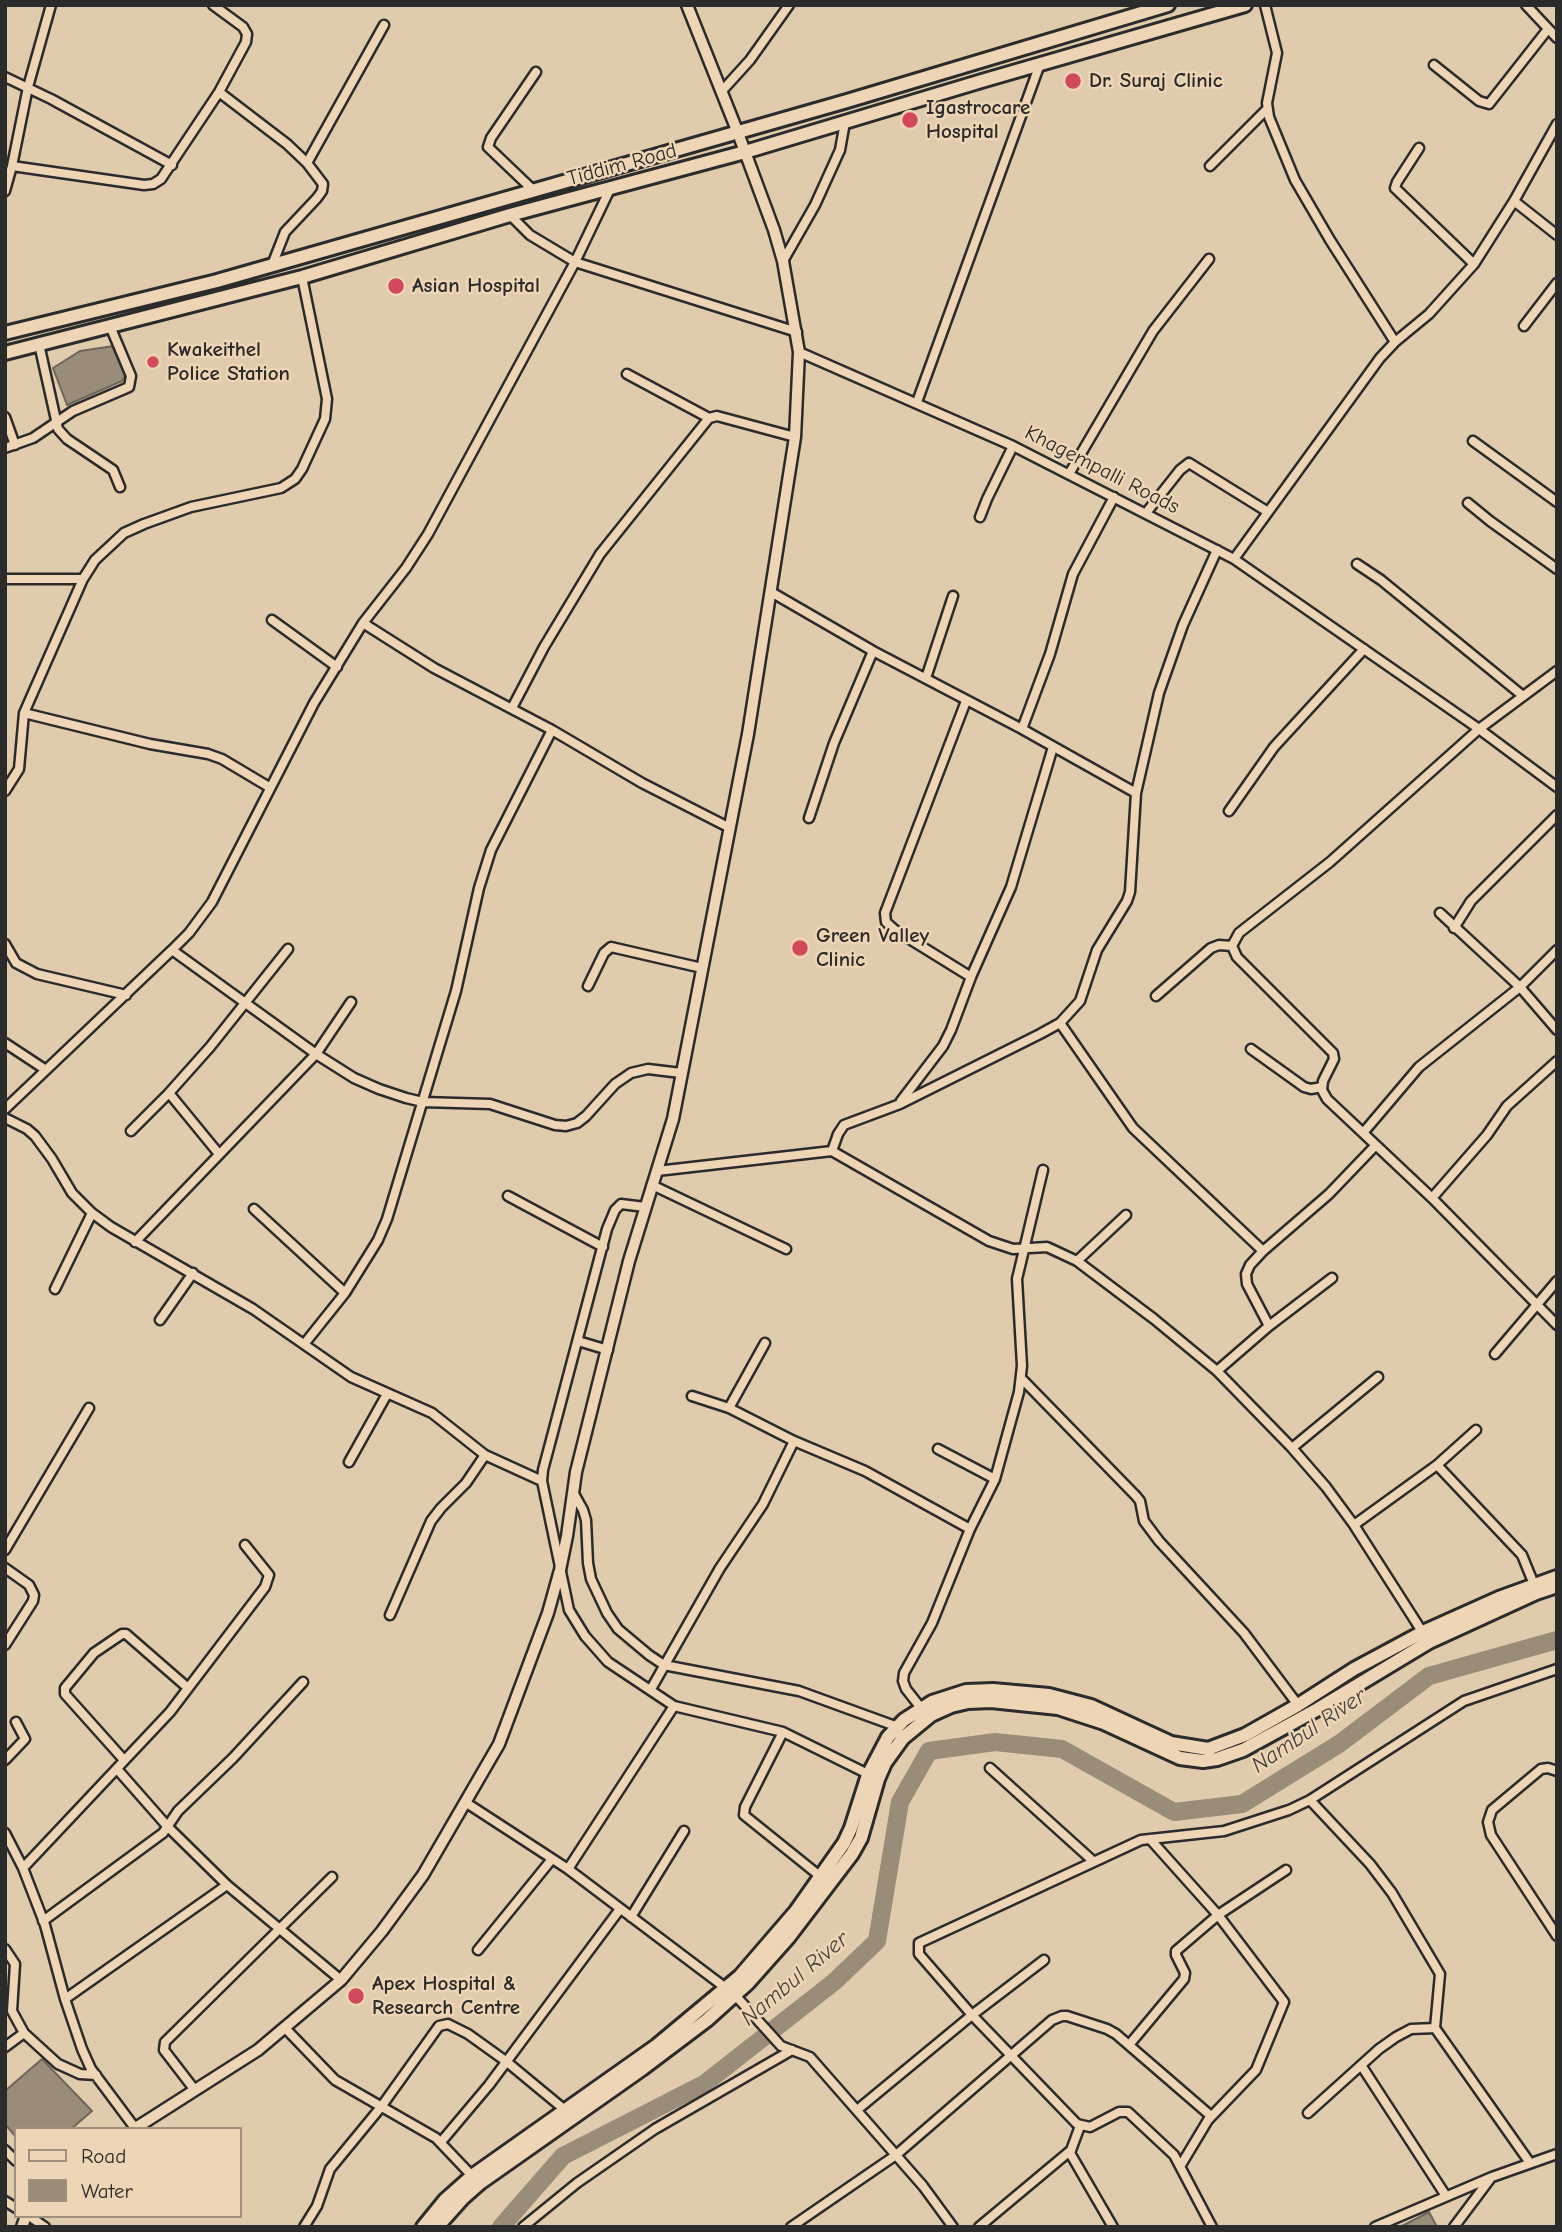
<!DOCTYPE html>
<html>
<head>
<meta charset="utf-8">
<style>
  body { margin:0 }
  #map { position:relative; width:1562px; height:2232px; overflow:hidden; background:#e1cbad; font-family:"Comic Neue",sans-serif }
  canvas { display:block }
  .frame { position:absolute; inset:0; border:7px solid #2b2b2b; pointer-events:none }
  .legend { position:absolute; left:14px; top:2127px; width:228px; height:91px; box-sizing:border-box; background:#edd5b5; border:2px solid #9f917e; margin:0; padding:9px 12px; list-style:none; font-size:21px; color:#2b2b2b }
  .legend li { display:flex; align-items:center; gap:14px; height:35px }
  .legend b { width:35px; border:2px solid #9f917e }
</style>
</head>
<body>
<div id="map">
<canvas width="1562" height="2232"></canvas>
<div class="frame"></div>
<ul class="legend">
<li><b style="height:9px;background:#edd5b5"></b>Road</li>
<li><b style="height:19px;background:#998c79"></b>Water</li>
</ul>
</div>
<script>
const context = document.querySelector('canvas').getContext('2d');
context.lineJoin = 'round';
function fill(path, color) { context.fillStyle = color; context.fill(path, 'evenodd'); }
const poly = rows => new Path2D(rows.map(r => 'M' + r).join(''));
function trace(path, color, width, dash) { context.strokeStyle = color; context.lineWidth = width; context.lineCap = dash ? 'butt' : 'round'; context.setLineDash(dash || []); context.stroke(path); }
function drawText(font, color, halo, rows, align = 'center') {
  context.font = font + ' "Comic Neue",sans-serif'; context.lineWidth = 5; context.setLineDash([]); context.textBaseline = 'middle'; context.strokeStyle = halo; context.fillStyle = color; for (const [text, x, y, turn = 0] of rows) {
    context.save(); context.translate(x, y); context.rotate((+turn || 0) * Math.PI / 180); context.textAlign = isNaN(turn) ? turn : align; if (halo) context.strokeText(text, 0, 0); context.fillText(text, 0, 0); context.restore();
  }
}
const water = poly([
  [114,346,126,374,122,381,67,405,53,368,80,351,114,346],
  [42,2059,92,2111,71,2129,16,2129,16,2137,5,2124,5,2091,42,2059],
  [1429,2212,1437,2227,1400,2227,1429,2212]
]);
fill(water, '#998c79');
trace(water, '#6d655a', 2);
trace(poly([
  [501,2227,563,2156,704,2084,834,1982,877,1941,900,1802,929,1751,995,1742,1062,1749,1174,1812,1242,1804,1339,1744,1429,1676,1557,1640]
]), '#998c79', 18);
const minor = poly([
  [1265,5,1277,53,1267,103,1269,117,1295,180,1330,240,1395,342],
  [1526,5,1557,38],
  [1434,65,1479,101,1489,104,1548,29],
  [5,77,51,99,172,165],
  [219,92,287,144,307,163,323,184,322,191,317,198,285,232,272,265],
  [721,92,750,60,789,5],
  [1419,148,1397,182,1395,188,1474,264],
  [307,163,384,25],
  [12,166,144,185,153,184,161,179,219,92,246,42,247,34,243,27,213,5],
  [1210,166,1267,109],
  [533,190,488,147,491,138,536,72],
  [5,191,12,166,28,87,51,5],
  [1514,201,1557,235],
  [510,215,530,235,575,262,797,332],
  [783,261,815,205,840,150,845,122],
  [1524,326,1557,283],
  [39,344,58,429,67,439,113,470,120,487],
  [799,352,1013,446,1234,559,1479,729,1557,787],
  [627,374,709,418],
  [917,402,1040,64],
  [5,417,15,445],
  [1473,441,1557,502],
  [5,448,33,438,73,411,129,387,131,376,110,326],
  [1069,474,1153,331,1209,259],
  [1468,503,1490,521,1557,569],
  [1146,513,1180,470,1189,463,1268,512],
  [980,517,987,499,1013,446],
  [1234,559,1380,358,1395,342,1429,314,1474,264,1514,201,1557,124],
  [1357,564,1381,580,1523,696],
  [5,579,83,579],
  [771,592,873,651,1022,729,1136,793],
  [272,620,337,667],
  [363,623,434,668,552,730,642,783,730,828],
  [1557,671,1479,729,1330,862,1239,933,1232,946,1237,957,1333,1053,1334,1059,1323,1081,1322,1090,1327,1099,1432,1198,1557,1325],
  [926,678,953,596],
  [966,701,885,913,886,922,895,930,971,977],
  [512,708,544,647,600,554,709,418,717,416,795,437],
  [24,713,150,744,208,754,222,759,269,787],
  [1022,729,1050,654,1073,574,1114,497],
  [5,791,19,769,24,713,83,579,95,560,124,533,144,524,191,507,281,488,295,479,302,469,325,419,327,399,302,277],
  [1229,811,1274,747,1364,649],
  [809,818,834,743,873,651],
  [1440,913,1520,987,1557,1030],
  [1454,928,1471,901,1557,815],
  [5,944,16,963,37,974,126,995],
  [172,950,316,1054,354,1078,379,1089,406,1098,423,1102,490,1104,555,1125,566,1126,577,1123,586,1116,615,1084,631,1073,648,1069,681,1073],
  [588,986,604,953,611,947,702,968],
  [1156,996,1211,948,1219,945,1232,946],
  [1060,1023,1133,1128,1263,1251],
  [5,1043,46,1070],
  [1251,1049,1304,1087,1311,1089,1322,1087],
  [901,1101,943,1046,951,1030,971,977,1011,887,1053,747],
  [5,1109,172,950,189,933,212,902,314,703,363,623,406,568,428,534,575,262,611,187],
  [5,1118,27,1129,35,1136,52,1159,72,1193,92,1213,111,1227,253,1309,351,1377,432,1413,485,1455,542,1481],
  [131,1131,169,1093],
  [1363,1133,1419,1067,1520,987,1557,950],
  [832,1151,838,1134,844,1125,900,1104,1040,1034,1060,1023,1080,1001,1097,950,1127,901,1130,892,1136,793,1159,693,1183,625,1217,550],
  [219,1154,169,1093,210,1047,288,949],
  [657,1171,832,1151,989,1241,1013,1249,1047,1247,1077,1261,1154,1319,1217,1371,1292,1448,1326,1487,1354,1525,1423,1633],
  [652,1185,786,1249],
  [508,1196,603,1247],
  [1432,1198,1487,1135,1507,1106,1557,1061],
  [645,1207,621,1204,615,1210,607,1229,543,1470,542,1481,569,1610,585,1636,608,1662,674,1706,783,1732,872,1776],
  [254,1209,345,1293],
  [135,1242,316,1054,351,1002],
  [1077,1261,1126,1215],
  [55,1289,92,1213],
  [160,1320,193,1273],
  [1269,1326,1247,1284,1246,1274,1250,1265,1263,1251,1329,1194,1375,1146],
  [578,1341,608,1350],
  [305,1343,345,1293,378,1240,387,1219,456,991,479,888,491,850,552,730],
  [1495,1354,1557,1281],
  [1217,1371,1269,1326,1332,1278],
  [1022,1379,1136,1496,1140,1501,1144,1521,1159,1541,1244,1633,1298,1705],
  [692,1396,729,1408,794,1441,865,1471,970,1529],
  [729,1408,765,1343],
  [1292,1448,1378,1377],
  [938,1449,995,1479],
  [349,1462,387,1394],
  [1437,1465,1522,1555,1535,1587],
  [573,1492,583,1510,586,1520,588,1563,591,1579,607,1613,618,1629,649,1655,664,1665,799,1691,898,1727],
  [1354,1525,1437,1465,1476,1430],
  [5,1550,89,1408],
  [5,1568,29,1585,34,1595,33,1601,5,1645],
  [390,1615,431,1521,441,1508,466,1483,485,1455],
  [651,1689,720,1568,763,1504,794,1441],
  [921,1708,906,1689,903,1681,904,1673,932,1623,970,1529,995,1479,1019,1392,1022,1366,1017,1279,1043,1170],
  [783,1732,745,1807,744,1815,821,1877],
  [5,1760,25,1739,16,1722],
  [124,1760,65,1694,65,1688,94,1653,122,1634,126,1634,188,1688],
  [990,1768,1093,1861],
  [117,1769,168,1827,227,1885,341,1980],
  [1557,1771,1548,1768,1541,1769,1492,1810,1488,1822,1491,1835,1557,1936],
  [1310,1800,1370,1864,1392,1893,1440,1974,1435,2028,1530,2163],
  [465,1802,568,1869,735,1995,781,2046,810,2057,923,2186,953,2227],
  [5,1833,23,1868,45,1925,65,1999,82,2049,91,2069,135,2128],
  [1150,1839,1218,1915,1284,2002,1256,2070,1208,2120,1181,2165],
  [23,1868,170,1712,265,1587,269,1575,245,1545],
  [568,1869,674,1706],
  [631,1917,684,1831],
  [43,1921,163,1833,178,1811,233,1758,303,1682],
  [5,1949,15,1964,12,2011,24,2033,58,2064,80,2074,96,2075],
  [478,1950,552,1859],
  [65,1999,227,1885],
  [285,2028,335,2080,436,2138,475,2179],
  [1129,2045,1184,1979,1185,1973,1176,1955,1176,1951,1218,1915,1286,1870],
  [5,2047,24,2033],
  [1361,2065,1446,2196],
  [194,2089,164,2050,165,2042,332,1877],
  [857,2110,972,2015,1044,1960],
  [1308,2113,1379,2049,1396,2037,1411,2029,1435,2028],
  [1080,2126,1070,2153,1113,2227],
  [441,2142,489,2085,620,1909],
  [5,2150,16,2161],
  [5,2201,16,2208],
  [29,2216,45,2227],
  [304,2227,317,2206,330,2169,381,2107,439,2026,448,2024,468,2034,507,2062,565,2110],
  [523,2227,577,2183,655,2129,792,2050],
  [791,2227,896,2155,1052,2020,1062,2016,1067,2016,1107,2029,1116,2034,1211,2116],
  [979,2227,1070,2151],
  [1212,2227,1174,2155,1128,2112,1119,2112,1090,2127,1077,2124,972,2015,919,1954,919,1943,1141,1840,1224,1831,1289,1810,1310,1800,1464,1701,1557,1669],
  [1375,2227,1492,2177,1557,2154],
  [1454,2227,1490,2179]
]);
const tertiary = poly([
  [134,2129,258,2050,341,1980,382,1931,423,1875,499,1744,548,1613,560,1570,567,1536,576,1472,629,1261,673,1119,748,734,795,437,799,352,783,261,774,230,738,133,687,5],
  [22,2227,26,2216]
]);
const trunk = poly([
  [5,333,217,281,847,101,1168,5],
  [5,353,302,277,510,215,745,152,985,80,1245,5],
  [423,2227,445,2200,472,2176,656,2046,740,1976,796,1911,844,1843,851,1828,868,1775,888,1737,904,1720,932,1702,966,1691,993,1690,1049,1695,1091,1706,1171,1743,1208,1749,1245,1735,1298,1705,1354,1669,1423,1632,1499,1598,1557,1577],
  [437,2227,463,2198,480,2183,642,2069,707,2020,748,1983,788,1938,852,1854,861,1838,878,1779,885,1763,903,1738,931,1715,951,1706,968,1702,991,1701,1058,1708,1104,1723,1180,1758,1203,1761,1217,1759,1243,1750,1318,1709,1429,1642,1536,1593,1557,1586]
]);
trace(minor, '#2b2b2b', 13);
trace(tertiary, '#2b2b2b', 15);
trace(trunk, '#2b2b2b', 18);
trace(minor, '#edd5b5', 8);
trace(tertiary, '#edd5b5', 10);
trace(trunk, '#edd5b5', 12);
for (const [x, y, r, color] of [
  [1073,81,9,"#d1495b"],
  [910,120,9,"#d1495b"],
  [396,286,9,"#d1495b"],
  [153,362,7,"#d1495b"],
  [800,948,9,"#d1495b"],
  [356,1996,9,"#d1495b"]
]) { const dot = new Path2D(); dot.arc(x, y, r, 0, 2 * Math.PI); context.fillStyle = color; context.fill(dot); trace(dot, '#edd5b5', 2.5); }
drawText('bold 21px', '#2b2b2b', '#edd5b5', [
  ["Dr. Suraj Clinic",1089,81],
  ["Igastrocare",926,108],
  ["Hospital",926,132],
  ["Asian Hospital",412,286],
  ["Kwakeithel",167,350],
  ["Police Station",167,374],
  ["Green Valley",816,936],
  ["Clinic",816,960],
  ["Apex Hospital &",372,1984],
  ["Research Centre",372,2008]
], 'left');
drawText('21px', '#2b2b2b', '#edd5b5', [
  ["Tiddim Road",622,165,-15],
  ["Khagempalli Roads",1102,470,27]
]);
drawText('italic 23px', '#46433e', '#edd5b5', [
  ["Nambul River",1309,1731,-34],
  ["Nambul River",795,1979,-40]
]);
</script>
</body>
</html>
